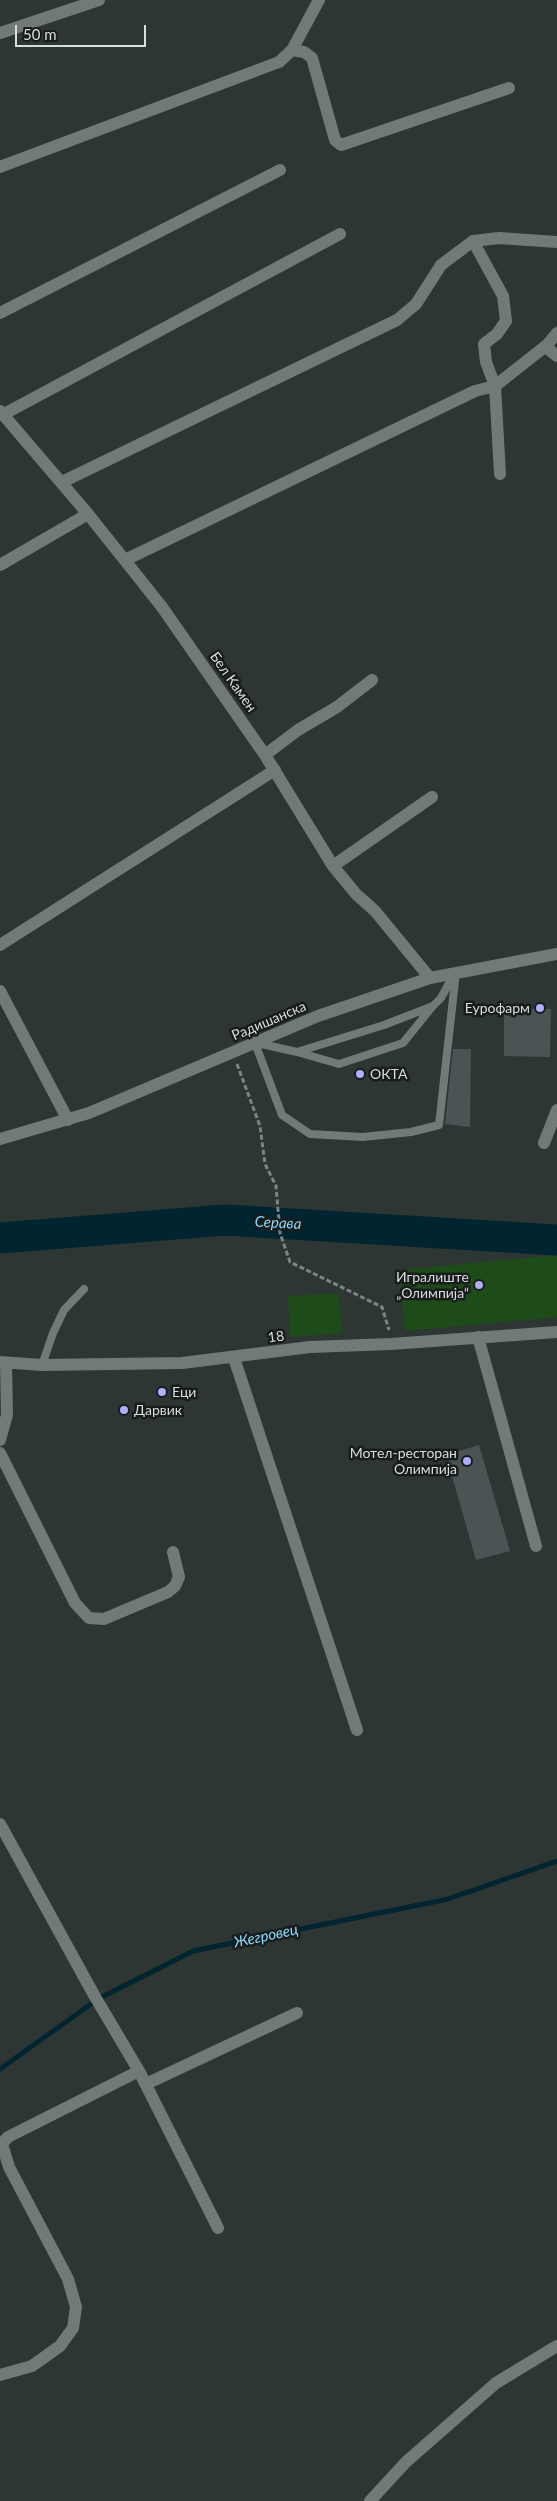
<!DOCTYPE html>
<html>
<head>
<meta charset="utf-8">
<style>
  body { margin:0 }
  #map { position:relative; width:557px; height:2501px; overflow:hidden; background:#2e3634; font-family:Lato,sans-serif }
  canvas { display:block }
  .scale { position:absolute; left:15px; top:25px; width:131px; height:22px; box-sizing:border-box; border:2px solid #d8dedc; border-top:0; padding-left:6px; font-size:15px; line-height:18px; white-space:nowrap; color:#d8dedc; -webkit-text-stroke:4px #191c1c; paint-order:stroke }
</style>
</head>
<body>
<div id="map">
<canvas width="557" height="2501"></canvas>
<div class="scale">50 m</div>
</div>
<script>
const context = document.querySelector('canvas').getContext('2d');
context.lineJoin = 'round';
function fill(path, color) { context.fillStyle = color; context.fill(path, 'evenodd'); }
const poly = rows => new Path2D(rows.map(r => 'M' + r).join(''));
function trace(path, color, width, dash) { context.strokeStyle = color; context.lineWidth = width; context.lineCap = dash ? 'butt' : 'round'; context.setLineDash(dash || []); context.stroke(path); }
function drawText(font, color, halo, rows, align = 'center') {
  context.font = font + ' Lato,sans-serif'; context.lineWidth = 5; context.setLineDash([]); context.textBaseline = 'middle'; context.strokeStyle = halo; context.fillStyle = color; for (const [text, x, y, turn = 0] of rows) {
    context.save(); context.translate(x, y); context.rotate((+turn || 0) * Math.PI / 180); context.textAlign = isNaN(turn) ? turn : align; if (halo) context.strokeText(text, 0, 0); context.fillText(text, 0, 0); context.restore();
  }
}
fill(poly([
  [557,1255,557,1317,405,1331,399,1270],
  [338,1293,343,1333,290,1337,288,1296]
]), '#1d4c18');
trace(poly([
  [0,2069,98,1999,193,1951,448,1899,557,1861]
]), '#002430', 5);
trace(poly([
  [0,1238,225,1220,557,1240]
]), '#002430', 31);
fill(poly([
  [504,1008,551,1009,550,1057,504,1056],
  [453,1049,471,1049,470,1127,445,1124],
  [479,1445,510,1551,476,1560,446,1455]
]), '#4b5454');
trace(poly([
  [237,1064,260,1126,265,1164,276,1186,280,1233,290,1262,382,1307,389,1330]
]), '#7d8482', 3, [5, 2.5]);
trace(poly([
  [255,1043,282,1115,310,1134,363,1137,411,1132,439,1125,456,972],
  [257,1043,297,1052,384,1025,433,1006,441,998,453,976],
  [297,1052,339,1064,403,1043,432,1007],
  [42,1365,53,1333,64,1310,84,1289]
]), '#717a78', 8);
trace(poly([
  [0,33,99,0],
  [292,50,304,52,312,58,335,140,341,145,509,88],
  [0,167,279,62,292,50,319,0],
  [473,241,499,238,557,242],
  [0,313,280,170],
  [547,345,557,333],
  [0,411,88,514,162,607,265,755,333,866,356,894,375,911,430,978],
  [4,414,340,234],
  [500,474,495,386,547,345,547,348,557,356],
  [62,482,397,320,416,304,441,265,473,241,503,296,506,321,497,334,484,344,486,362,495,386,475,391,125,560],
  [0,565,88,514],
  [265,755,298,730,337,707,372,680],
  [333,866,432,797],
  [0,945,275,770],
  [0,991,68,1120],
  [544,1143,557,1110],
  [478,1337,536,1546],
  [234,1358,357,1730],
  [0,1362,42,1365,182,1363,310,1347,391,1344,557,1332],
  [0,1440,7,1415,6,1363],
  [0,1453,75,1603,89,1618,104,1619,168,1592,175,1586,179,1577,173,1552],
  [0,1824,94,1995,139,2071,218,2228],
  [146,2084,297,2013],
  [0,2375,32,2366,60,2346,73,2328,76,2307,68,2279,9,2167,2,2144,8,2137,139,2071],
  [370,2501,406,2462,496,2383,557,2346]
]), '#717a78', 12);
trace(poly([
  [0,1139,89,1113,318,1016,430,978,557,954]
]), '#717a78', 12);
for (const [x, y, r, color] of [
  [540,1008,5,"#aeaefa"],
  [360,1074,5,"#aeaefa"],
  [479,1285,5,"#aeaefa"],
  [162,1392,5,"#aeaefa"],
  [124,1410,5,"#aeaefa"],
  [467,1461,5,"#aeaefa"]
]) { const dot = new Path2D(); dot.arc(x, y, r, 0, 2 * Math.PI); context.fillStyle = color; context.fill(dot); trace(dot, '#191c1c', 2); }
drawText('14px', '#d8dedc', '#191c1c', [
  ["Бел Камен",233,682,55],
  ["Радишанска",269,1021,-23],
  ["18",276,1337,-8]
]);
drawText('14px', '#d8dedc', '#191c1c', [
  ["Еурофарм",530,1008],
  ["ОКТА",370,1074,"left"],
  ["Игралиште",469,1277],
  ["„Олимпија“",469,1293],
  ["Еци",172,1392,"left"],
  ["Дарвик",134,1410,"left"],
  ["Мотел-ресторан",457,1453],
  ["Олимпија",457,1469]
], 'right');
drawText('italic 15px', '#8adaf7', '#191c1c', [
  ["Серава",278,1223,3],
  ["Жегровец",266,1936,-12]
]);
</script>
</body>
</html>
